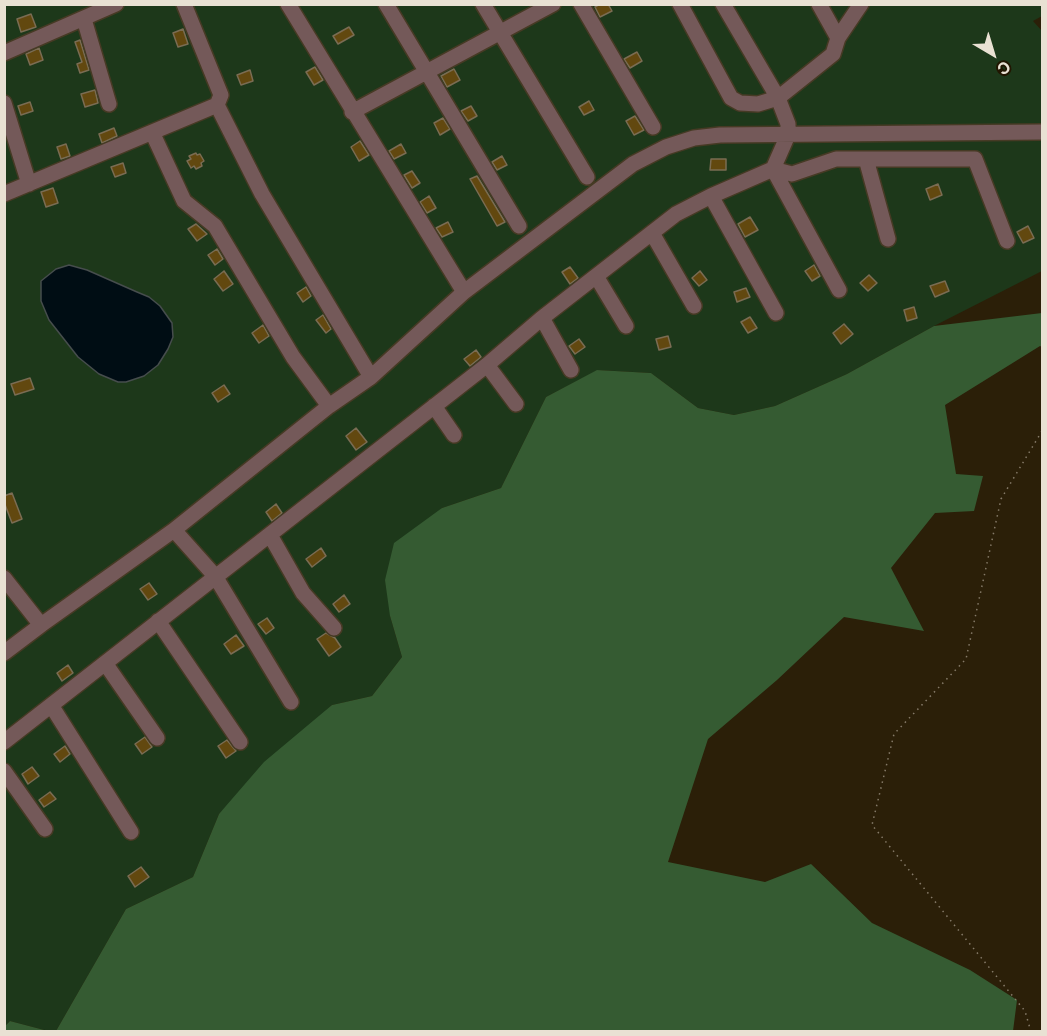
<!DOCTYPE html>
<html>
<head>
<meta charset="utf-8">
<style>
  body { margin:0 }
  #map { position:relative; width:1047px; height:1036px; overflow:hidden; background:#2b1f08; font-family:Inter,sans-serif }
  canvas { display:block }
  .frame { position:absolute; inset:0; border:6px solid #e9e1d3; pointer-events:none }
  .north { position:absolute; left:963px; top:24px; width:60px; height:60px; -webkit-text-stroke:4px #211601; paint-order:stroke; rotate:142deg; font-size:16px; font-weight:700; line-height:24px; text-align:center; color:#e9e1d3 }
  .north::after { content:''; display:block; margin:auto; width:21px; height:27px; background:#e9e1d3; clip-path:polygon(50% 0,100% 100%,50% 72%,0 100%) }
</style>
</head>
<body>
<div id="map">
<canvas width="1047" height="1036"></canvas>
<div class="frame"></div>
<div class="north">С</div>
</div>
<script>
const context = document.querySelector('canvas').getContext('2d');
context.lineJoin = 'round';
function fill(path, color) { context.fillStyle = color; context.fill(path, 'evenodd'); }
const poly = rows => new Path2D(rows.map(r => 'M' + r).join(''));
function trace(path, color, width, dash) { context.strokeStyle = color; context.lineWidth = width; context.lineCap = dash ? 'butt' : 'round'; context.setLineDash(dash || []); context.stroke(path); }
fill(poly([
  [5,5,1042,5,1042,16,1033,21,1042,31,1042,271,934,326,847,374,775,406,734,415,698,408,651,373,598,370,546,397,501,488,442,508,390,616,402,657,372,696,332,705,219,814,193,877,126,909,56,1031,48,1031,10,1021,5,1026]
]), '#1d381a');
fill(poly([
  [1042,313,1042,347,1040,346,945,405,956,474,983,476,974,511,935,513,891,568,924,631,844,617,777,680,708,739,668,862,765,882,811,864,872,923,970,970,1017,1000,1013,1031,56,1031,126,909,193,877,219,814,264,762,332,705,372,696,402,657,390,616,385,580,394,543,442,508,501,488,546,397,597,370,651,373,698,408,734,415,775,406,847,374,934,326],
  [10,1021,48,1031,5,1031,5,1026]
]), '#355b32');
const water = poly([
  [69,265,87,270,137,292,149,297,160,306,172,323,173,337,168,349,158,365,144,376,126,382,118,382,99,374,78,357,49,320,41,301,41,281,56,269,69,265]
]);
fill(water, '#000d14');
trace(water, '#464d4d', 1.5);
const building = poly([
  [600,4,608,4,612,11,600,17,595,7,600,4],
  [31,14,36,27,21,32,17,19,31,14],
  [349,27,354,35,338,44,333,36,349,27],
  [183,29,188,44,178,47,173,33,183,29],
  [80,40,89,70,80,73,77,64,82,62,75,42,80,40],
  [39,48,43,60,30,65,26,54,39,48],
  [637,52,642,61,630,68,624,59,637,52],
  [315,67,323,80,314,85,306,72,315,67],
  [454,69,460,80,447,87,441,76,454,69],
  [250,70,253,81,241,85,237,75,250,70],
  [95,90,98,103,85,107,81,94,95,90],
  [589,101,594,110,584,115,579,107,589,101],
  [30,102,33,111,21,115,18,106,30,102],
  [471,106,477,116,468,121,461,111,471,106],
  [635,116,644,130,634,135,626,121,635,116],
  [443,118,450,129,440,135,434,123,443,118],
  [114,128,117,136,102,143,99,134,114,128],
  [360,141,369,155,359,161,351,147,360,141],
  [66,144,70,156,61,159,57,147,66,144],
  [401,144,406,153,394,159,389,151,401,144],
  [196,153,197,155,200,154,204,161,201,163,202,166,196,169,194,166,191,168,187,161,191,159,189,156,196,153],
  [502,156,507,165,497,170,492,162,502,156],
  [711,159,726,159,726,170,710,170,711,159],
  [123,163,126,173,115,177,111,167,123,163],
  [412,171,420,183,412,188,404,175,412,171],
  [477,176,505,222,497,226,470,179,477,176],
  [938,184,942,195,930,200,926,189,938,184],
  [53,188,58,203,46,207,41,192,53,188],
  [429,196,436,208,427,213,420,202,429,196],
  [750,217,758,230,745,237,738,224,750,217],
  [448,222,453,232,442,237,436,228,448,222],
  [196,224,207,234,197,241,188,229,196,224],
  [1028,226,1034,238,1023,243,1017,232,1028,226],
  [217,249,223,259,215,265,208,255,217,249],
  [814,265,820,276,812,281,805,271,814,265],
  [570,267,578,278,570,284,562,272,570,267],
  [224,271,233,284,223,291,214,279,224,271],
  [700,271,707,280,699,286,692,278,700,271],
  [869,275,877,283,868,291,860,283,869,275],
  [945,281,949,291,935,297,930,286,945,281],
  [306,287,311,296,303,302,297,293,306,287],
  [746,288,750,297,737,302,734,292,746,288],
  [914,307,917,318,907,321,904,310,914,307],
  [323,315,331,329,326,333,316,320,323,315],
  [750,317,757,328,748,333,741,322,750,317],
  [844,324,853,334,841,344,833,333,844,324],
  [263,325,269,336,259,343,252,333,263,325],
  [668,336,671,347,659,350,656,339,668,336],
  [579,339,585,347,575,354,569,346,579,339],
  [476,350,481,357,470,366,464,359,476,350],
  [30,378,34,389,15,395,11,384,30,378],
  [224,385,230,394,218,402,212,393,224,385],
  [356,428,367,442,356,450,346,436,356,428],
  [12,493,22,519,12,523,4,502,4,496,12,493],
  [276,504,282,513,272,521,266,512,276,504],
  [321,548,326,556,312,567,306,559,321,548],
  [149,583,157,594,148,600,140,589,149,583],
  [344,595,350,604,339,612,333,604,344,595],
  [267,618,274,628,266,634,258,624,267,618],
  [326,633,335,638,341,647,329,656,317,639,326,633],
  [236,635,244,646,231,654,224,644,236,635],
  [68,665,73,673,62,681,57,673,68,665],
  [145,737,152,747,142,754,135,744,145,737],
  [227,740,236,751,226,758,218,746,227,740],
  [65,746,70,754,60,762,54,754,65,746],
  [32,767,39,776,28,784,22,774,32,767],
  [50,792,56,799,44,807,39,800,50,792],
  [141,867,149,877,135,887,128,876,141,867]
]);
fill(building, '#62480f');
trace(building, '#7a6c53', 1.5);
const minor = poly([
  [184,4,221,95,217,105,262,194,371,377],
  [288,4,464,292],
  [386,4,519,226],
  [483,4,587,177],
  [581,4,653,127],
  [680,4,731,98,740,103,758,104,778,98,833,54,838,38,861,4],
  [723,4,778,98,788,124,788,135,773,169,839,290],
  [819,4,838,38],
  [84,19,109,104],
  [4,53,116,4],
  [4,103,29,184],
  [352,112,553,4],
  [152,132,184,201,215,226,293,357,329,406],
  [866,159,888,239],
  [4,194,217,105],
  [711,196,776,313],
  [652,233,694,306],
  [596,276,626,326],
  [542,318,571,370],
  [487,365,516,404],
  [434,406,454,435],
  [174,530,215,576,291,702],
  [270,535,303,593,334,628],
  [4,578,41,625],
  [158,621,240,742],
  [4,653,41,625,174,530,329,406,371,377,464,292,633,164,666,147,694,138,720,135,1042,132],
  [105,663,157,738],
  [51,705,131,832],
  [4,742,487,365,542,318,676,214,711,196,773,169,792,174,836,159,975,159,1007,241],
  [4,771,45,829]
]);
trace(minor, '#463a24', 18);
trace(poly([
  [1031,1032,1025,1011,872,825,894,734,966,659,1001,499,1042,431]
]), '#857a68', 1.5, [1.5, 4.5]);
trace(minor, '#745959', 15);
</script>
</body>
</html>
